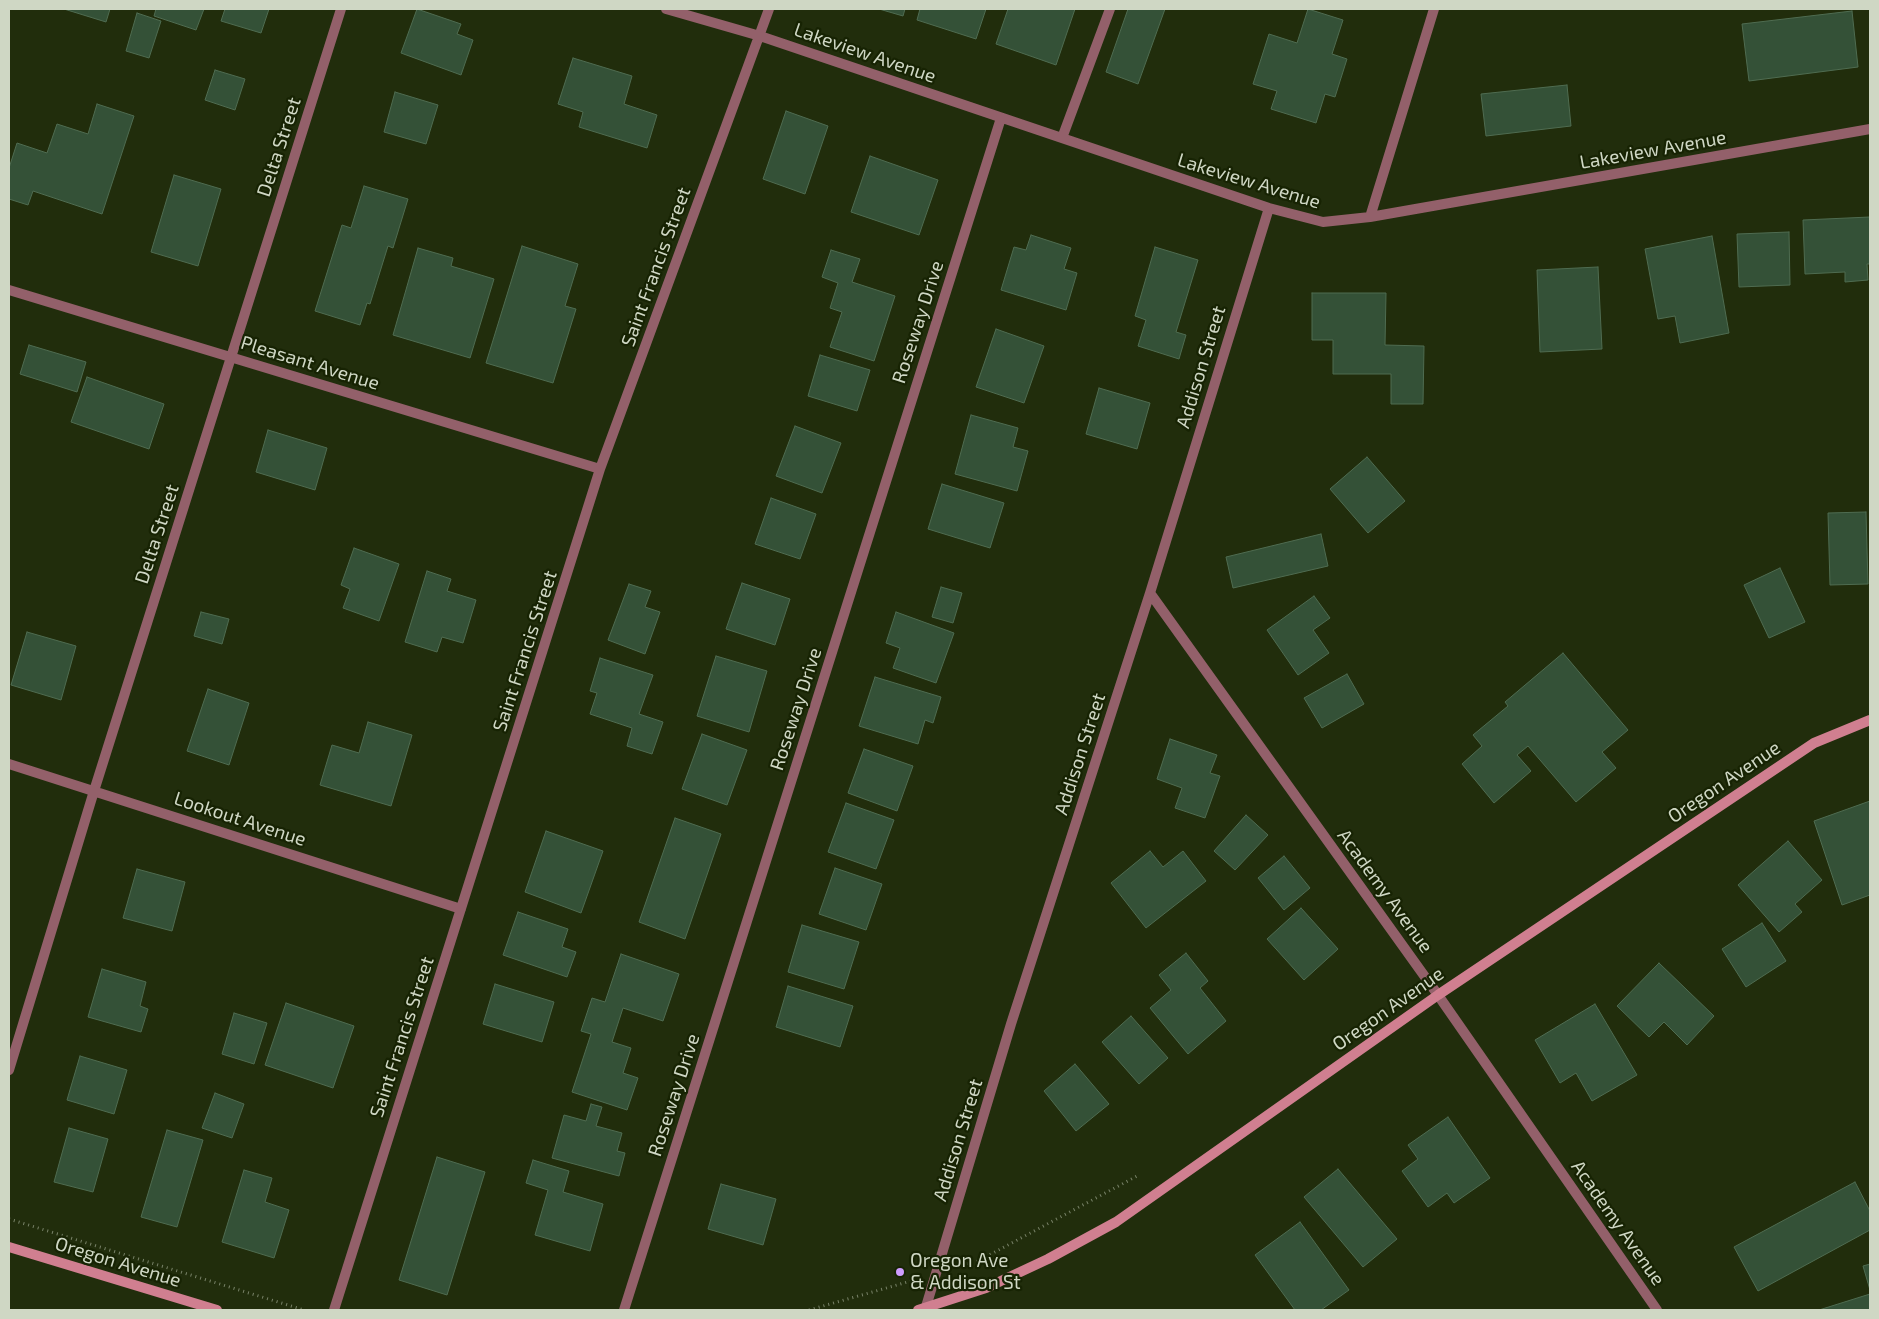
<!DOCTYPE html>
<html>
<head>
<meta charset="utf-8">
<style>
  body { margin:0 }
  #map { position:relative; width:1879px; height:1319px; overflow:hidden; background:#212d0c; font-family:"Exo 2",sans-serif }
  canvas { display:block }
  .frame { position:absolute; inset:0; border:10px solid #cfd7c4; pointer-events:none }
</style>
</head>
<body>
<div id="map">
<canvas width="1879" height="1319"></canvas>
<div class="frame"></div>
</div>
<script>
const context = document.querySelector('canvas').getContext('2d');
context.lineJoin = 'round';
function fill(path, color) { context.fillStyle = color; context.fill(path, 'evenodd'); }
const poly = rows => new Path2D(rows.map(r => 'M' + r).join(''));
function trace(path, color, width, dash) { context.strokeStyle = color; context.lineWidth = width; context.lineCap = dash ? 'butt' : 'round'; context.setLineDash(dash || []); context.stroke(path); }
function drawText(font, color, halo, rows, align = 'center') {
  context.font = font + ' "Exo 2",sans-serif'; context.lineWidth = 4.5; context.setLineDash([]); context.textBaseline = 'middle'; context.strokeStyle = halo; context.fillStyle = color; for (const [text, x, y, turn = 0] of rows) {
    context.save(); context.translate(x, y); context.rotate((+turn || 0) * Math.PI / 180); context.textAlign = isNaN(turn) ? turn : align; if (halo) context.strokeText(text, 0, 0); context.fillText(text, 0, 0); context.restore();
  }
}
const building = poly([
  [64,9,110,9,106,22,64,9],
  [156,9,204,9,196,30,154,16,156,9],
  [225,9,269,9,261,33,221,21,225,9],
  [417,9,461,24,457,34,473,40,461,75,401,53,417,9],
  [879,9,905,9,903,16,879,9],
  [920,9,986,9,976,39,917,20,920,9],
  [1008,9,1075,9,1056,65,996,44,1008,9],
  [1128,9,1165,9,1138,84,1106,72,1128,9],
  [1308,9,1343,20,1332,54,1347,59,1335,97,1325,94,1316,123,1271,109,1277,91,1253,84,1269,34,1297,43,1308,9],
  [1852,11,1858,67,1749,81,1742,24,1852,11],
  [137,13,161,21,149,58,126,51,137,13],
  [573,58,632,76,624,104,657,115,647,148,579,127,583,112,558,104,573,58],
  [215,70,245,79,235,110,205,100,215,70],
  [1567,85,1571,126,1486,136,1481,94,1567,85],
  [395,92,438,105,426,144,384,132,395,92],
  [97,104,134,116,102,214,33,191,28,205,9,199,9,168,17,143,47,153,57,124,88,134,97,104],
  [786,111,828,126,805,194,763,179,786,111],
  [870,156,938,180,919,235,851,212,870,156],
  [174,175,221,189,198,266,151,252,174,175],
  [364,186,408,199,393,248,388,246,370,304,367,303,360,325,315,311,342,225,351,228,364,186],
  [1870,217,1870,264,1867,264,1868,280,1845,282,1845,272,1805,274,1803,220,1870,217],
  [1789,232,1790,285,1739,287,1737,234,1789,232],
  [1031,235,1071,248,1064,269,1077,273,1066,310,1001,290,1014,247,1026,250,1031,235],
  [1712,236,1729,333,1680,343,1675,316,1658,319,1645,249,1712,236],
  [522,246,578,264,565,306,576,309,553,383,486,363,522,246],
  [1155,247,1198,260,1176,332,1186,335,1179,359,1138,346,1146,320,1135,316,1155,247],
  [418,248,453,258,451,266,494,279,470,358,393,335,418,248],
  [831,250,860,259,852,282,895,296,874,361,830,347,842,312,830,308,838,283,822,277,831,250],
  [1598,267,1602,349,1540,352,1537,270,1598,267],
  [1312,293,1386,293,1385,345,1424,346,1423,404,1391,404,1391,374,1333,374,1333,340,1312,340,1312,293],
  [996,329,1044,346,1024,403,976,387,996,329],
  [29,345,86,362,77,392,20,374,29,345],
  [820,355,870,370,857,411,808,396,820,355],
  [87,377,164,404,149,449,71,422,87,377],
  [1099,388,1150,403,1137,449,1086,434,1099,388],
  [971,415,1018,428,1013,447,1028,451,1017,491,955,474,971,415],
  [795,426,841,443,822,493,776,476,795,426],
  [268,430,327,448,315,490,256,472,268,430],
  [1367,457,1405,501,1368,533,1330,489,1367,457],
  [942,484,1004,503,990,548,928,529,942,484],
  [771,498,816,514,800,559,755,544,771,498],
  [1866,512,1868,584,1830,585,1828,513,1866,512],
  [1321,534,1328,566,1233,588,1226,557,1321,534],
  [354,548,399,564,379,621,343,608,350,589,341,585,354,548],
  [1780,568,1805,622,1769,638,1744,585,1780,568],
  [427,571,451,579,447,591,476,600,463,643,442,637,437,652,405,642,427,571],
  [742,583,790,599,775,645,726,629,742,583],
  [629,584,651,591,645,607,660,612,645,654,608,640,629,584],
  [941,587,962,593,953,623,932,617,941,587],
  [1314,596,1330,618,1313,630,1329,653,1298,675,1267,630,1314,596],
  [201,612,229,619,222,644,194,636,201,612],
  [896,612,954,633,936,683,893,668,900,648,886,643,896,612],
  [27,632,76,646,61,700,11,685,27,632],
  [1563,653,1628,730,1602,752,1616,768,1576,802,1528,746,1517,755,1531,771,1494,803,1462,764,1482,746,1473,735,1508,706,1505,702,1563,653],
  [716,656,767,671,749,732,697,716,716,656],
  [600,658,653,675,639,714,663,722,652,754,627,746,632,728,590,714,597,693,590,691,600,658],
  [1347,674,1364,704,1322,728,1304,698,1347,674],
  [875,677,941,697,933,723,925,720,918,744,859,726,875,677],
  [208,689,249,703,229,765,187,751,208,689],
  [368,722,412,735,391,806,320,785,332,745,359,753,368,722],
  [702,734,747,750,727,805,682,789,702,734],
  [1170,739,1217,755,1210,773,1220,776,1205,818,1175,808,1182,788,1157,779,1170,739],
  [864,749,913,766,897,811,848,793,864,749],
  [1870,801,1870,895,1842,905,1814,821,1870,801],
  [846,803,894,820,876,869,828,852,846,803],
  [1246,815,1268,835,1235,870,1214,851,1246,815],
  [675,818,721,834,685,939,639,922,675,818],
  [546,831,603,851,581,913,525,892,546,831],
  [1788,841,1822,880,1795,904,1802,912,1779,932,1738,885,1788,841],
  [1150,851,1163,867,1183,851,1206,881,1146,928,1111,883,1150,851],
  [1284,856,1310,888,1284,910,1258,878,1284,856],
  [835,868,882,884,866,930,819,914,835,868],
  [137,869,185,882,172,931,123,918,137,869],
  [1301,908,1338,949,1304,980,1267,939,1301,908],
  [518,912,568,929,562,947,576,952,567,977,503,955,518,912],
  [1762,923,1786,961,1746,987,1722,949,1762,923],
  [802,925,859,942,844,989,788,972,802,925],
  [1186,953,1208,981,1200,988,1226,1021,1188,1054,1150,1008,1171,990,1159,975,1186,953],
  [621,954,679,974,663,1021,623,1008,612,1042,631,1048,623,1073,638,1078,627,1110,572,1092,591,1034,581,1031,592,998,605,1002,621,954],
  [1659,963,1714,1016,1687,1045,1664,1022,1649,1037,1617,1006,1659,963],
  [102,969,146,982,140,1006,148,1009,141,1032,88,1017,102,969],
  [495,984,554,1002,542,1042,483,1024,495,984],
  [788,986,853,1006,840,1047,776,1027,788,986],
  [286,1003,354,1026,333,1088,265,1065,286,1003],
  [1595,1004,1637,1075,1592,1101,1576,1073,1560,1083,1535,1040,1595,1004],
  [234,1013,267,1023,254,1064,222,1054,234,1013],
  [1131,1016,1168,1058,1139,1084,1102,1042,1131,1016],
  [80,1056,127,1070,114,1114,67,1100,80,1056],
  [1075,1064,1109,1104,1076,1131,1044,1091,1075,1064],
  [215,1093,244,1104,232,1138,202,1128,215,1093],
  [591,1104,602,1107,596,1126,622,1133,617,1151,625,1153,619,1176,552,1158,564,1115,586,1121,591,1104],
  [1448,1117,1490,1178,1454,1203,1447,1193,1428,1207,1402,1171,1418,1159,1408,1145,1448,1117],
  [69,1128,108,1139,93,1192,54,1182,69,1128],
  [167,1130,203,1140,177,1227,141,1217,167,1130],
  [437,1157,485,1172,447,1295,399,1280,437,1157],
  [533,1160,569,1171,563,1192,603,1204,590,1251,535,1235,548,1190,526,1183,533,1160],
  [1338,1169,1397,1239,1363,1267,1304,1197,1338,1169],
  [244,1170,272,1178,265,1202,289,1210,274,1258,222,1242,244,1170],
  [1855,1182,1870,1211,1870,1230,1758,1291,1734,1247,1855,1182],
  [721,1184,776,1199,763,1245,708,1229,721,1184],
  [1300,1222,1349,1290,1321,1310,1295,1310,1255,1255,1300,1222],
  [1870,1264,1870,1290,1863,1266,1870,1264],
  [1870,1294,1870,1310,1819,1310,1870,1294]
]);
fill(building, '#345137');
trace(building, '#4f6c51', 1);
trace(poly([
  [9,1219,304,1310],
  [962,1265,978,1261,1139,1175],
  [809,1310,911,1281]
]), '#798369', 3, [1, 4]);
trace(poly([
  [666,9,760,36,1269,208,1323,222,1370,217,1870,129],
  [1062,138,1110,9],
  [1370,217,1434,9],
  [9,290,600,469],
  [1150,593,1438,995,1657,1310],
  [9,764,461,909],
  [9,1070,94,791,341,9],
  [334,1310,600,469,769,9],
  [624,1310,1001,118],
  [925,1310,1011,1024,1150,593,1269,208]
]), '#93606a', 10);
trace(poly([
  [9,1247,217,1310],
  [918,1310,986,1288,1048,1259,1116,1222,1438,995,1814,743,1870,720]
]), '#d07f90', 10);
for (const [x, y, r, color] of [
  [900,1272,5,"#cf9dff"]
]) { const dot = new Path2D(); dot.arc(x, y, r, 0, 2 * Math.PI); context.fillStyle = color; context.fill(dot); trace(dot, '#172303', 2); }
drawText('19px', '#cfd7c4', '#172303', [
  ["Lakeview Avenue",865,53,19],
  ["Delta Street",279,147,-72],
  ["Lakeview Avenue",1653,150,-10],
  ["Lakeview Avenue",1249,181,17],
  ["Saint Francis Street",656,267,-70],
  ["Roseway Drive",918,322,-72],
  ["Pleasant Avenue",310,363,17],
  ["Addison Street",1201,367,-73],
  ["Delta Street",157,534,-72],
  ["Saint Francis Street",525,651,-72],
  ["Roseway Drive",796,709,-72],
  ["Addison Street",1080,754,-72],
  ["Oregon Avenue",1724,782,-34],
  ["Lookout Avenue",240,819,18],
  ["Academy Avenue",1385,891,54],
  ["Oregon Avenue",1388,1009,-35],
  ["Saint Francis Street",402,1037,-72],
  ["Roseway Drive",674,1095,-72],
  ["Addison Street",958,1140,-73],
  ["Academy Avenue",1618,1223,55],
  ["Oregon Avenue",118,1262,17]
]);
drawText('19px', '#cfd7c4', '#172303', [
  ["Oregon Ave",910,1261],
  ["& Addison St",910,1283]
], 'left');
</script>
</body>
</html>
